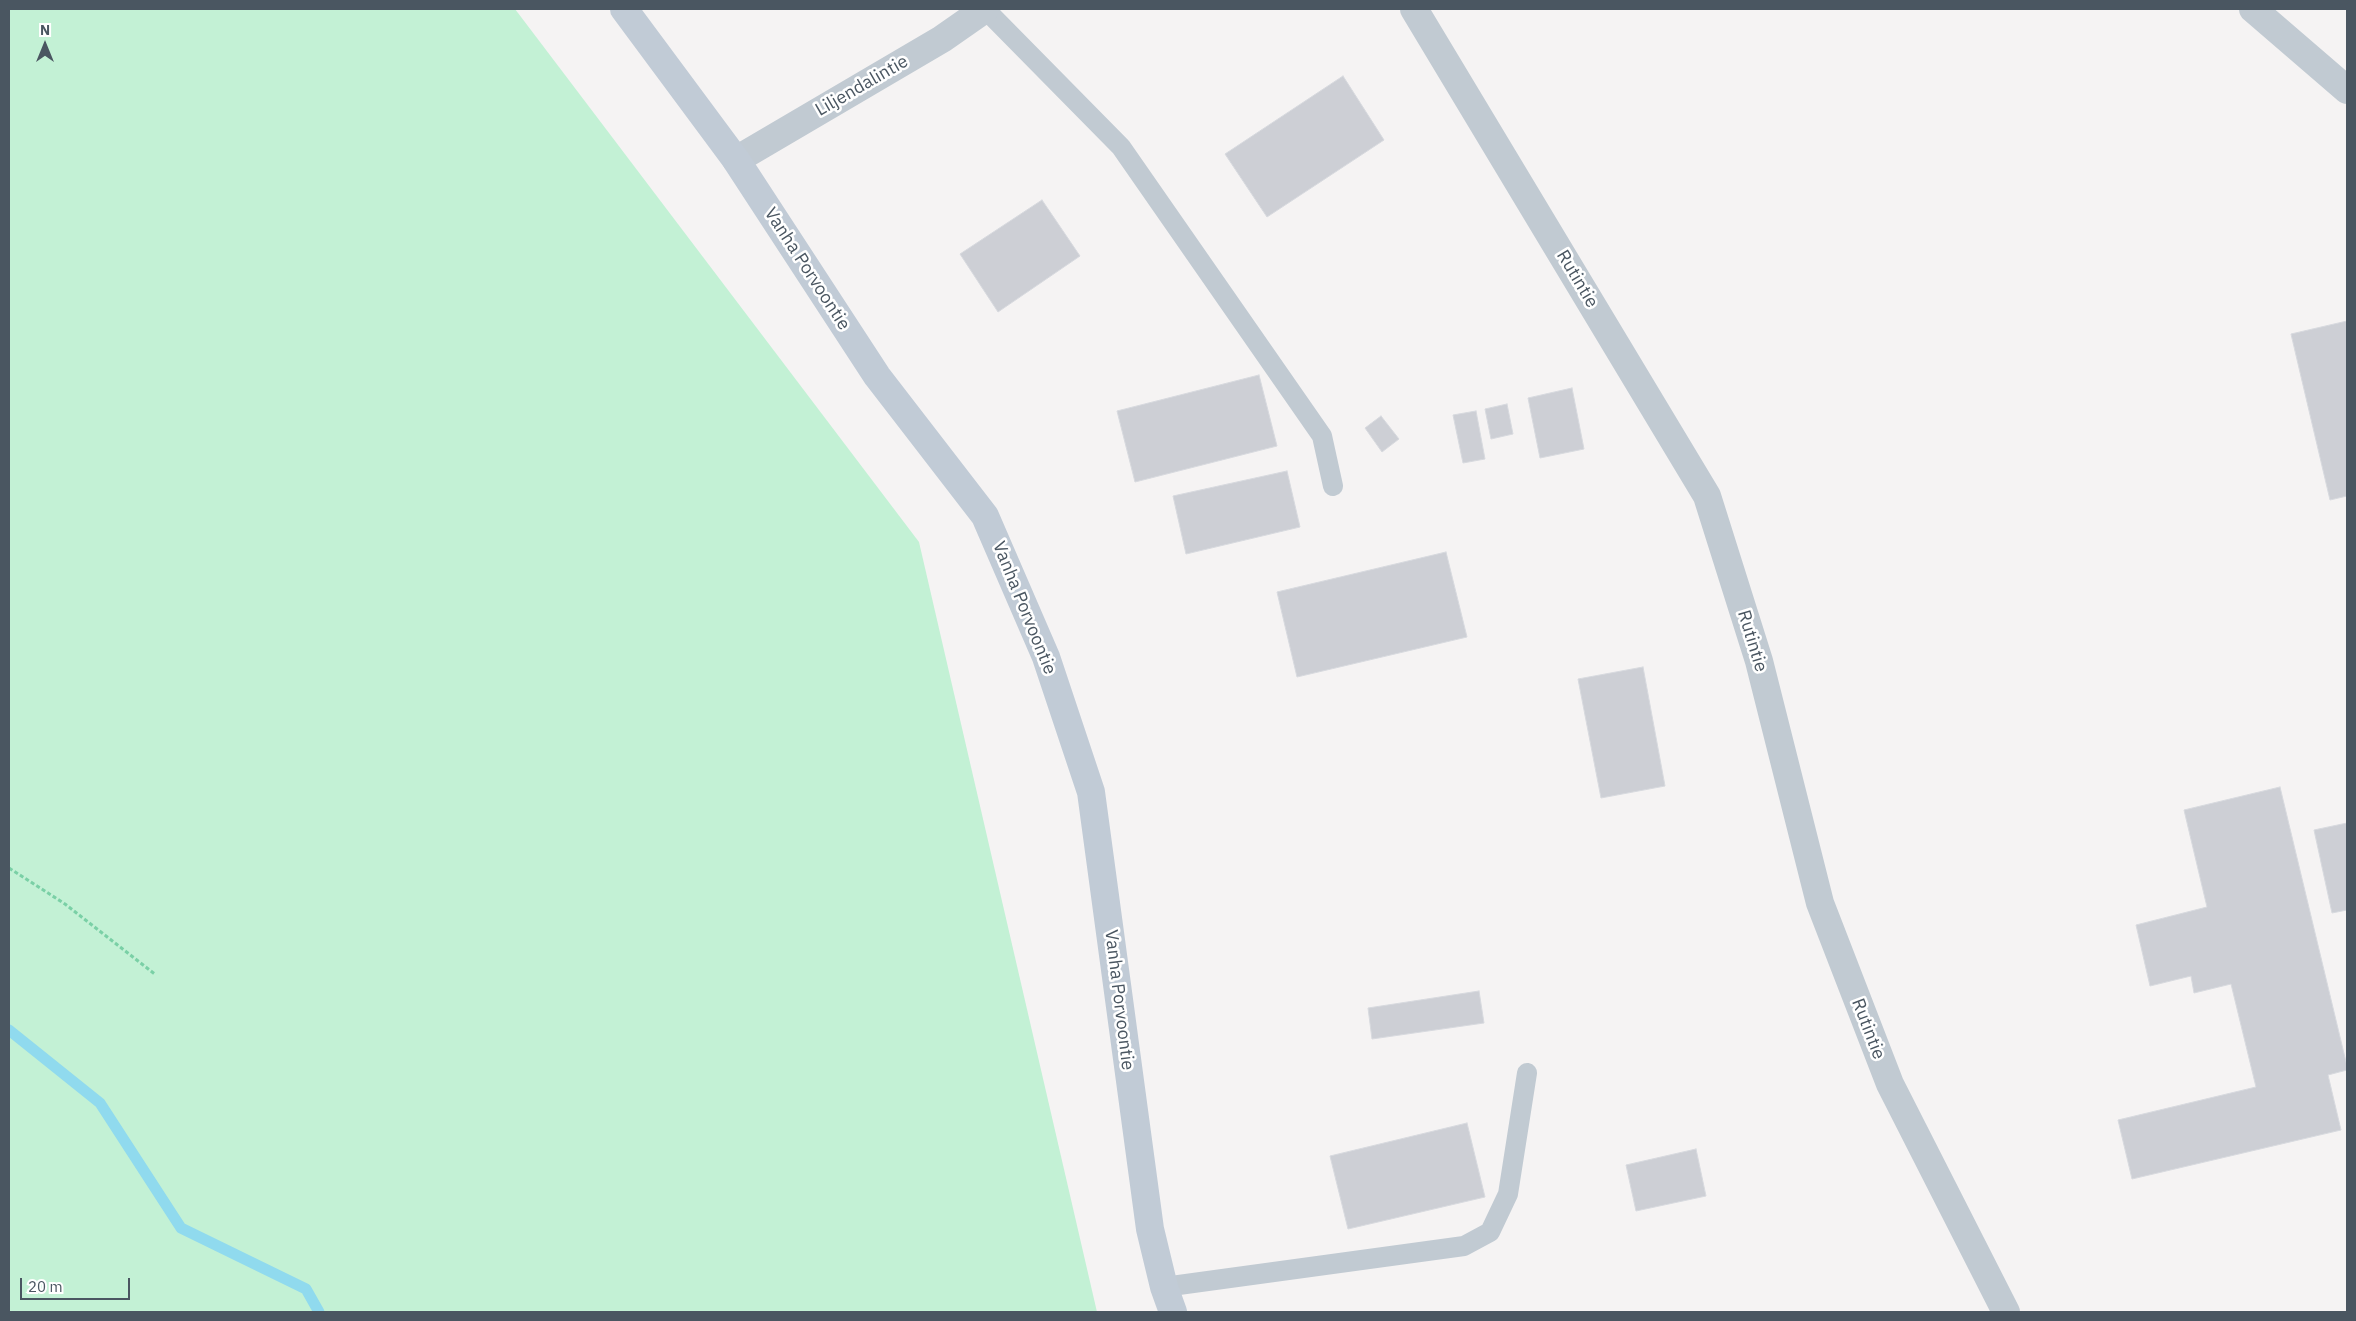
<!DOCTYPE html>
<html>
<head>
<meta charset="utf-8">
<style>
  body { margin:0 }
  #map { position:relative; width:2356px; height:1321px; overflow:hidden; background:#f5f3f3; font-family:"IBM Plex Sans",sans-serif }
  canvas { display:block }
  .frame { position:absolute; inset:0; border:10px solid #4a5661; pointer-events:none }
  .north { position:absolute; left:20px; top:20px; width:50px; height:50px; -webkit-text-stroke:4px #fff; paint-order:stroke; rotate:0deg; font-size:14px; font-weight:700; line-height:20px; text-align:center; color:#4a5661 }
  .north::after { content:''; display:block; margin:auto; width:18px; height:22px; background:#4a5661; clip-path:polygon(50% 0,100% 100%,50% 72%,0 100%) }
  .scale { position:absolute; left:20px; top:1278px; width:110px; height:22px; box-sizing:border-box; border:2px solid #4a5661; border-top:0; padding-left:6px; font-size:15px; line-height:18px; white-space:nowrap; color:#4a5661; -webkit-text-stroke:4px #fff; paint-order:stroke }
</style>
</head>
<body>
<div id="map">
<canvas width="2356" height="1321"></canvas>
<div class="frame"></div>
<div class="north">N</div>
<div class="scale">20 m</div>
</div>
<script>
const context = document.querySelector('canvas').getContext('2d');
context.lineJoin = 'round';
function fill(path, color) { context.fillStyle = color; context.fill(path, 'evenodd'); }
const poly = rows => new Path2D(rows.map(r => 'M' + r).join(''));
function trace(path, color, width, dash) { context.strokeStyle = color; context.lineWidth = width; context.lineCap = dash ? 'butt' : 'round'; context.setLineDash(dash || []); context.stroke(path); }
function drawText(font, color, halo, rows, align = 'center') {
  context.font = font + ' "IBM Plex Sans",sans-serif'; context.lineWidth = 5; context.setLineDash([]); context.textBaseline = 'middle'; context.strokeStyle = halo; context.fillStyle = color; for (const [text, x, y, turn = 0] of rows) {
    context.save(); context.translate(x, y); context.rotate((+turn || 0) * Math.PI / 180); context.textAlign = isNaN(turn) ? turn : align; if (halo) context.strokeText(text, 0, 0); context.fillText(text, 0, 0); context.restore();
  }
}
fill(poly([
  [9,9,515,9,919,542,1097,1312,9,1312]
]), '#c3f1d5');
trace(poly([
  [9,1030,100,1103,181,1228,306,1289,319,1312]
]), '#90daee', 11);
const building = poly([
  [1343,76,1384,140,1267,217,1225,154,1343,76],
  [1042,200,1080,256,998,312,960,254,1042,200],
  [2347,321,2347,496,2330,500,2291,334,2347,321],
  [1259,375,1277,446,1135,482,1117,411,1259,375],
  [1572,388,1584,449,1540,458,1528,398,1572,388],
  [1507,404,1513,434,1491,439,1485,409,1507,404],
  [1476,411,1485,459,1463,463,1453,415,1476,411],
  [1381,416,1399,439,1382,452,1365,428,1381,416],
  [1287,471,1300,527,1186,554,1173,496,1287,471],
  [1446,552,1467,637,1297,677,1277,592,1446,552],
  [1643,667,1665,786,1601,798,1578,679,1643,667],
  [2280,787,2347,1066,2347,1070,2328,1075,2341,1130,2132,1179,2118,1120,2256,1087,2231,984,2194,993,2191,976,2150,986,2136,925,2207,907,2184,810,2280,787],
  [2347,823,2347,910,2332,913,2314,830,2347,823],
  [1479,991,1484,1023,1372,1039,1368,1008,1479,991],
  [1467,1123,1485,1197,1348,1229,1330,1156,1467,1123],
  [1696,1149,1706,1196,1636,1211,1626,1165,1696,1149]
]);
fill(building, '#cdcfd5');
trace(building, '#d7d9de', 1);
trace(poly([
  [9,868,65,904,156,975]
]), '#7ad0a6', 3, [4, 2.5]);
trace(poly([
  [985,9,1121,147,1322,436,1333,486],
  [1164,1287,1464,1246,1490,1232,1508,1194,1527,1073]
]), '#c1cad2', 20);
trace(poly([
  [1414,9,1707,496,1759,661,1820,903,1890,1084,2006,1312],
  [2253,9,2347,90],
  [736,160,942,39,985,9]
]), '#c1cad2', 28);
trace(poly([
  [624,9,736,160,877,376,985,516,1046,657,1091,792,1150,1229,1164,1287,1173,1312]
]), '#c1cbd6', 28);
drawText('18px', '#4a5661', '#fff', [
  ["Liljendalintie",862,86,-30],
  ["Vanha Porvoontie",807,269,57],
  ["Rutintie",1577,279,59],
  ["Vanha Porvoontie",1024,608,68],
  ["Rutintie",1752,641,73],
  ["Vanha Porvoontie",1119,1000,83],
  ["Rutintie",1868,1029,69]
]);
</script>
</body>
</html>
